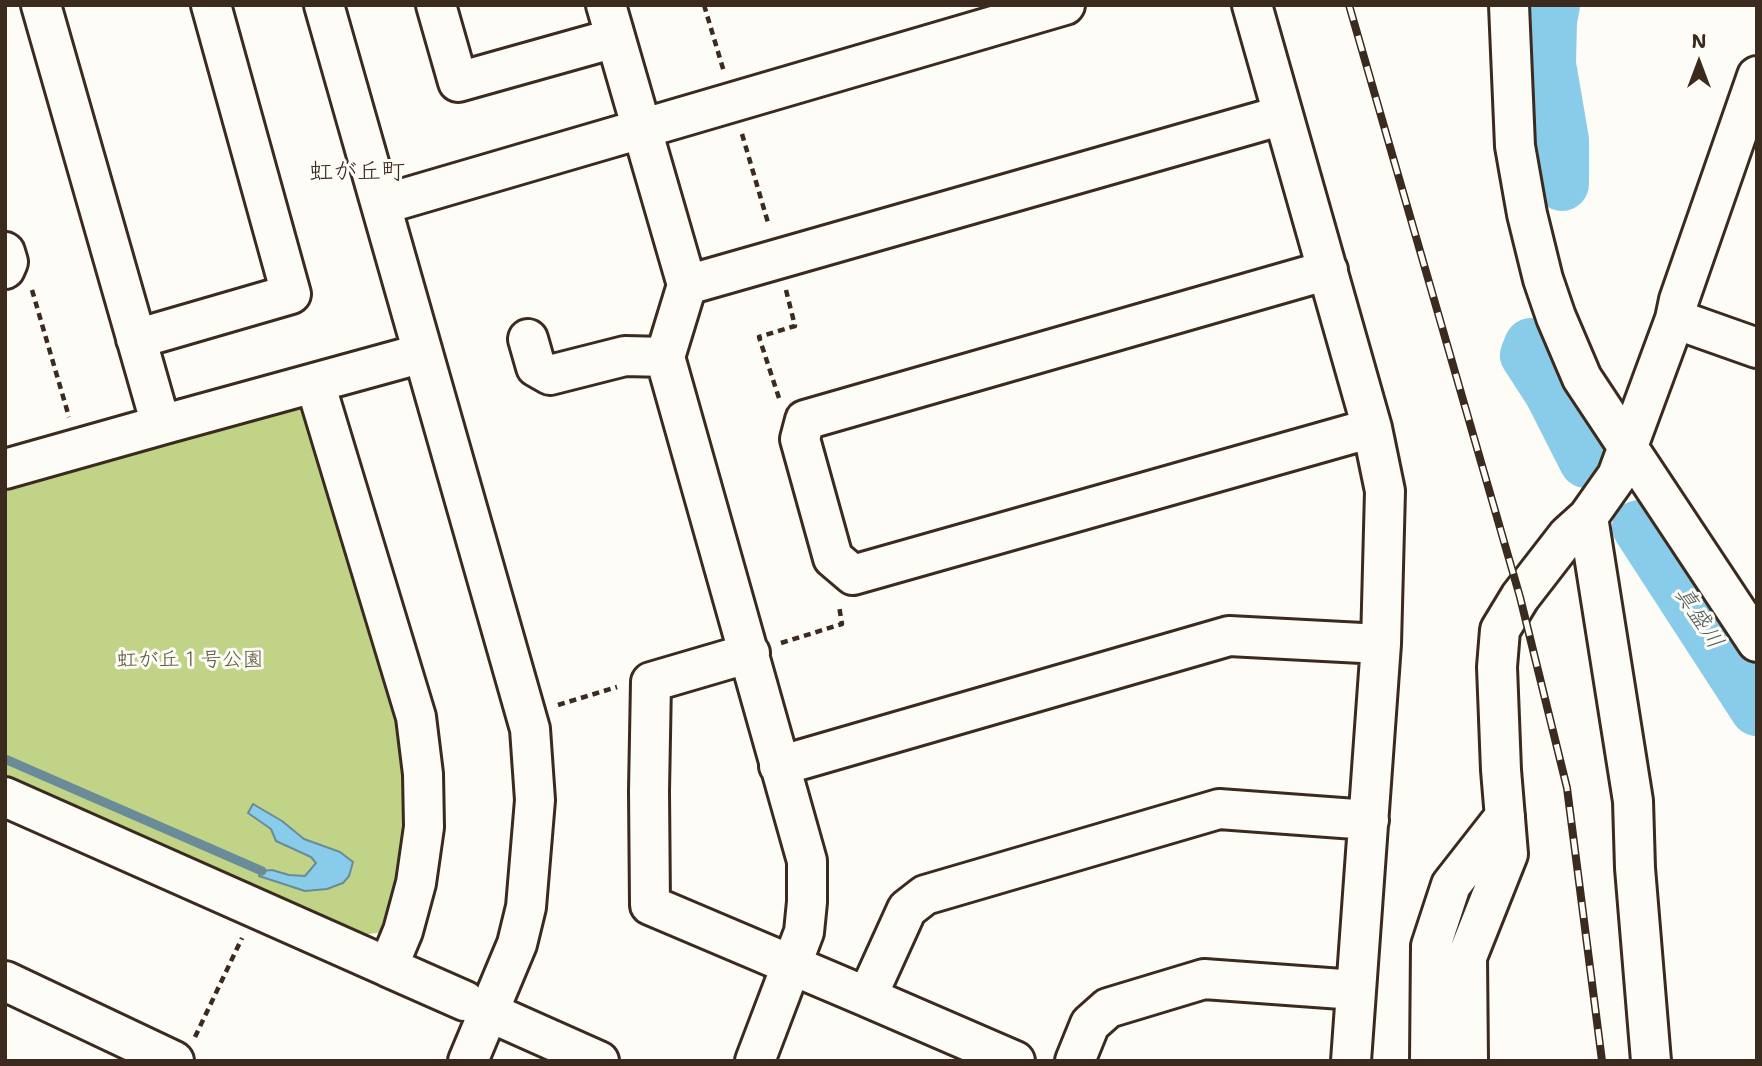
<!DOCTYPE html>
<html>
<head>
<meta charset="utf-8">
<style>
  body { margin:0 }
  #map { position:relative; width:1762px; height:1066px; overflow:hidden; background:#fdfcf7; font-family:"Shantell Sans",sans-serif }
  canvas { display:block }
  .frame { position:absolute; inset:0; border:7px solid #3b2a1e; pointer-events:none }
  .north { position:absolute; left:1664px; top:28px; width:70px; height:70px; -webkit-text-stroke:5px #fdfcf7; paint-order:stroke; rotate:0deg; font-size:19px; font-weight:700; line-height:28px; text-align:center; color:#3b2a1e }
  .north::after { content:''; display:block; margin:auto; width:24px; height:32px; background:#3b2a1e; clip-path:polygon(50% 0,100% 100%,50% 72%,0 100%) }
</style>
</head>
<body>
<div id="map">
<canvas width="1762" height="1066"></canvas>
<div class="frame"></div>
<div class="north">N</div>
</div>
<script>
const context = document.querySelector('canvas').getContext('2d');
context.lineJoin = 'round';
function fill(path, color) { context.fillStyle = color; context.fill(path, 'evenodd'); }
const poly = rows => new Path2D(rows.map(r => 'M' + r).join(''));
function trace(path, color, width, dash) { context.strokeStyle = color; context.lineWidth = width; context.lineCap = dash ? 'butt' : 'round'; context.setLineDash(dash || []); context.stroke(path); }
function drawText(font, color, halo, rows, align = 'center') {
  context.font = font + ' "Shantell Sans","Klee One",sans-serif'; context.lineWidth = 6; context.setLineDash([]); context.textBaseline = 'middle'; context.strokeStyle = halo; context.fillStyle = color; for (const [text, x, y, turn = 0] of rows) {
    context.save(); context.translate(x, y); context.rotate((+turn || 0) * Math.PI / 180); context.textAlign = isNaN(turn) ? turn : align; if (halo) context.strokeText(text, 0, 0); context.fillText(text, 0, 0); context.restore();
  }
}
fill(poly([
  [303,405,401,721,406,776,405,831,399,884,384,932,354,936,5,782,5,487]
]), '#c1d387');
const water = poly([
  [253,804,282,821,304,839,340,852,353,862,349,876,343,883,327,889,305,891,259,876,262,871,272,870,289,875,305,876,316,863,311,857,276,841,271,829,248,813,253,804]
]);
fill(water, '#89ccea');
trace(water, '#6a8b98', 2);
trace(poly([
  [5,759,262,871]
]), '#6a8b98', 9);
trace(poly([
  [1553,5,1550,21,1549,64,1562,140,1562,184],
  [1531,345,1527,355,1551,392,1586,461],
  [1639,527,1757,709]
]), '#89ccea', 54);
const minor = poly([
  [41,5,161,425,423,353],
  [324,5,530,729,535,800,526,907,517,944,468,1061],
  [436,5,458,82,615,38],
  [1252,5,1372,428,1385,491,1381,644,1351,1061],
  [1509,5,1515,146,1527,214,1543,279,1556,317,1582,378,1757,642],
  [381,205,1065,5],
  [5,252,8,262,5,269],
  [1328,270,805,420,800,439,833,558,853,575,1372,428],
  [687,285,1283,115],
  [1675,319,1757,348],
  [136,339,291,294,211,5],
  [528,339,536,367,550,375,625,356,665,357,687,285,606,5],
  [665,357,807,861,807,902,804,932,755,1061],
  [315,383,416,717,423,774,424,827,416,883,403,931,388,967,465,1001],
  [5,469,161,425],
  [1588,517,1633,801,1635,868,1651,1061],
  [750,653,651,682,649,791,650,905,867,997,907,909,925,895,1219,809,1369,820],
  [779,766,1229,636,1381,644],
  [5,797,388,967],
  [5,981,174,1061],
  [867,997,1015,1061],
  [489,1012,599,1061],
  [1075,1061,1090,1024,1108,1008,1204,979,1356,990],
  [1430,1061,1431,946,1451,885,1505,816],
  [1468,1061,1467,957,1508,854,1501,770,1497,667,1500,630,1520,597,1568,535,1588,517,1617,476,1675,319,1679,300,1757,76]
]);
trace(minor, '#3b2a1e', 44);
trace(poly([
  [704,5,724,72],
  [742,134,769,226],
  [32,290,69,417],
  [779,398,759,337,795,326,786,290],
  [781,643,842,624,839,606],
  [558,705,617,687],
  [195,1037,242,938]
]), '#3b2a1e', 4.5, [7, 5]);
trace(minor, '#fdfcf7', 38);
const rail = poly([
  [1349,5,1520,597,1567,788,1602,1061]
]);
trace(rail, '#3b2a1e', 8);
trace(rail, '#fdfcf7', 5, [16]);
drawText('21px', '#5c5438', '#fdfcf7', [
  ["虹が丘１号公園",190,661]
]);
drawText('italic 23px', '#525b5b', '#fdfcf7', [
  ["真盛川",1698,618,57]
]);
drawText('24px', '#3b2a1e', '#fdfcf7', [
  ["虹が丘町",357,173]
]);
</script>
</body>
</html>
